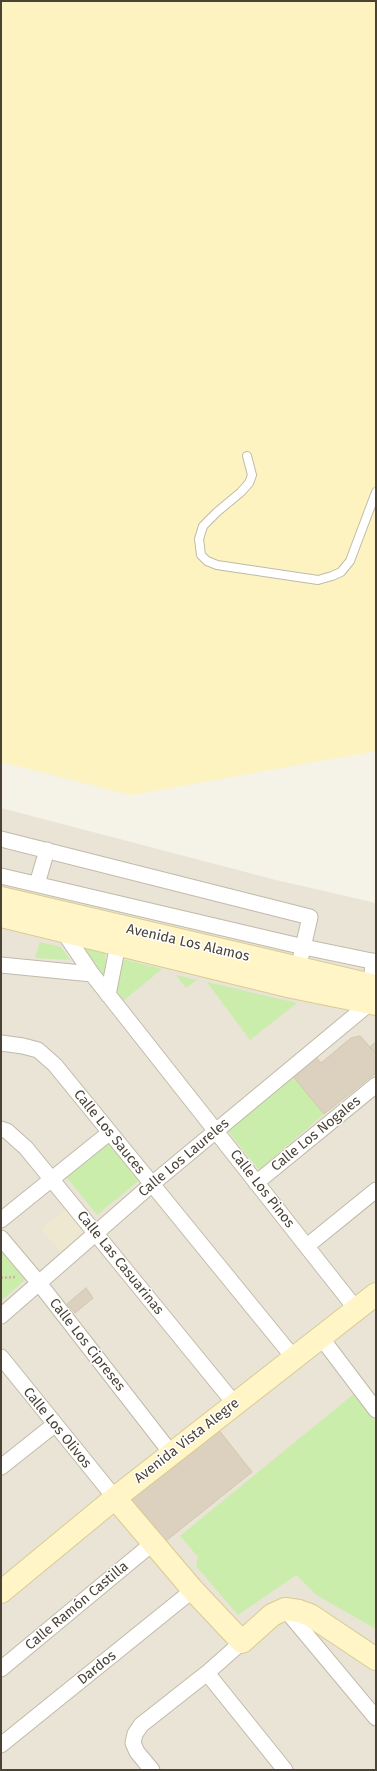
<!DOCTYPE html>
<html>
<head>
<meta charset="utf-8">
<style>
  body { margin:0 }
  #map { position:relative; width:377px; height:1771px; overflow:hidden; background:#f5f2e7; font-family:"Fira Sans",sans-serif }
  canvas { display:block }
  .frame { position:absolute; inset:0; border:2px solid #494235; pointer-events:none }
</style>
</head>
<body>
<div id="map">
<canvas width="377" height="1771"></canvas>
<div class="frame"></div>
</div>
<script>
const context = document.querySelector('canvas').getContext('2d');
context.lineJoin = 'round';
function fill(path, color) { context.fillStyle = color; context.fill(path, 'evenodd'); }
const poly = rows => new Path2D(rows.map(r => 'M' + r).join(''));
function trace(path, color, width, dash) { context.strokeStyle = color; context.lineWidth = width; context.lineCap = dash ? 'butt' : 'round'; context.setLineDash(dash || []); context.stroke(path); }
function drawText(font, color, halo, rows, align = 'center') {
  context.font = font + ' "Fira Sans",sans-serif'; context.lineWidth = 3; context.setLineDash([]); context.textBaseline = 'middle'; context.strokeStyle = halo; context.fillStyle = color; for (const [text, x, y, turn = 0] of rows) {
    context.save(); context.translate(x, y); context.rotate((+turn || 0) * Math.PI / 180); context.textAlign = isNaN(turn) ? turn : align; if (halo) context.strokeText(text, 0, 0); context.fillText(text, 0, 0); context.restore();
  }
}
fill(poly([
  [1,808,276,880,376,903,376,1770,1,1770]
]), '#e9e4d5');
fill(poly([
  [66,1208,87,1232,62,1254,41,1230]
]), '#efe8d0');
fill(poly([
  [40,942,61,947,70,960,35,958],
  [84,947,105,951,105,978,99,976],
  [123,959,162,969,123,1001,116,990],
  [176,975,197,980,186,988],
  [207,982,297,1003,250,1040],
  [292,1075,324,1114,259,1170,228,1131],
  [109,1139,142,1178,97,1215,65,1175],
  [1,1247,28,1277,1,1301],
  [355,1393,376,1421,376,1629,318,1596,296,1575,238,1615,196,1566,198,1557,180,1536]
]), '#cbedac');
fill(poly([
  [1,1,376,1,376,751,131,795,1,762]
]), '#fcf3c0');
const building = poly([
  [360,1036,376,1054,376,1073,324,1114,292,1075,315,1056,321,1063,351,1038,360,1036],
  [376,1042,376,1054,370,1047,376,1042],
  [86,1288,93,1298,75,1313,67,1304,86,1288],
  [218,1429,252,1472,162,1544,128,1501,218,1429]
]);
fill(building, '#dbd1be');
trace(building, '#d3c7ae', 1);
const lane = poly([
  [247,456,252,475,249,483,241,492,217,512,203,526,199,539,201,555,207,561,217,565,318,580,332,576,341,572,350,561,376,492]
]);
const street = poly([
  [1,839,310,917,301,956],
  [1,876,304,947,376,962],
  [37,884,47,850],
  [63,931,92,974,356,1309],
  [1,965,92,974],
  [108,995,118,944],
  [1,1043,23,1046,38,1050,55,1065,293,1357],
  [1,1129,7,1131,26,1148,234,1403],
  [256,1183,376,1085],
  [1,1220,109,1133],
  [1,1238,39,1283,171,1453],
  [307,1246,376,1190],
  [1,1316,152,1184,370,1003,373,961],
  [320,1336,376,1410],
  [1,1357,115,1498],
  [1,1467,54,1425],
  [285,1609,376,1718],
  [1,1669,153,1543],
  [207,1673,285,1770],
  [1,1745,193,1590],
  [152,1770,137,1752,133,1743,135,1734,141,1725,207,1673,242,1642]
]);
const secondary = poly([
  [1,898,376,986],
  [1,916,292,987,376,1004],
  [115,1498,193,1590,242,1642,272,1615,285,1609,299,1611,310,1615,376,1659],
  [1,1592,115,1498,376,1294]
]);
trace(lane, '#c1baa9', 10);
trace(street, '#c1baa9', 17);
trace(secondary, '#d9cb93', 24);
trace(poly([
  [1,1278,16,1277]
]), '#c4b899', 2.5, [2, 2]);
trace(lane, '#fff', 8);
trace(street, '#fff', 15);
trace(secondary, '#fff5c7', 22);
drawText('14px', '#494235', '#fff', [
  ["Avenida Los Alamos",188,943,13],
  ["Calle Los Sauces",109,1132,51],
  ["Calle Los Nogales",316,1134,-39],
  ["Calle Los Laureles",184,1158,-40],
  ["Calle Los Pinos",262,1189,52],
  ["Calle Las Casuarinas",120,1263,51],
  ["Calle Los Cipreses",87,1345,52],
  ["Calle Los Olivos",57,1428,51],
  ["Avenida Vista Alegre",187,1441,-38],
  ["Calle Ramón Castilla",77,1606,-40],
  ["Dardos",97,1668,-39]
]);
</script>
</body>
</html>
